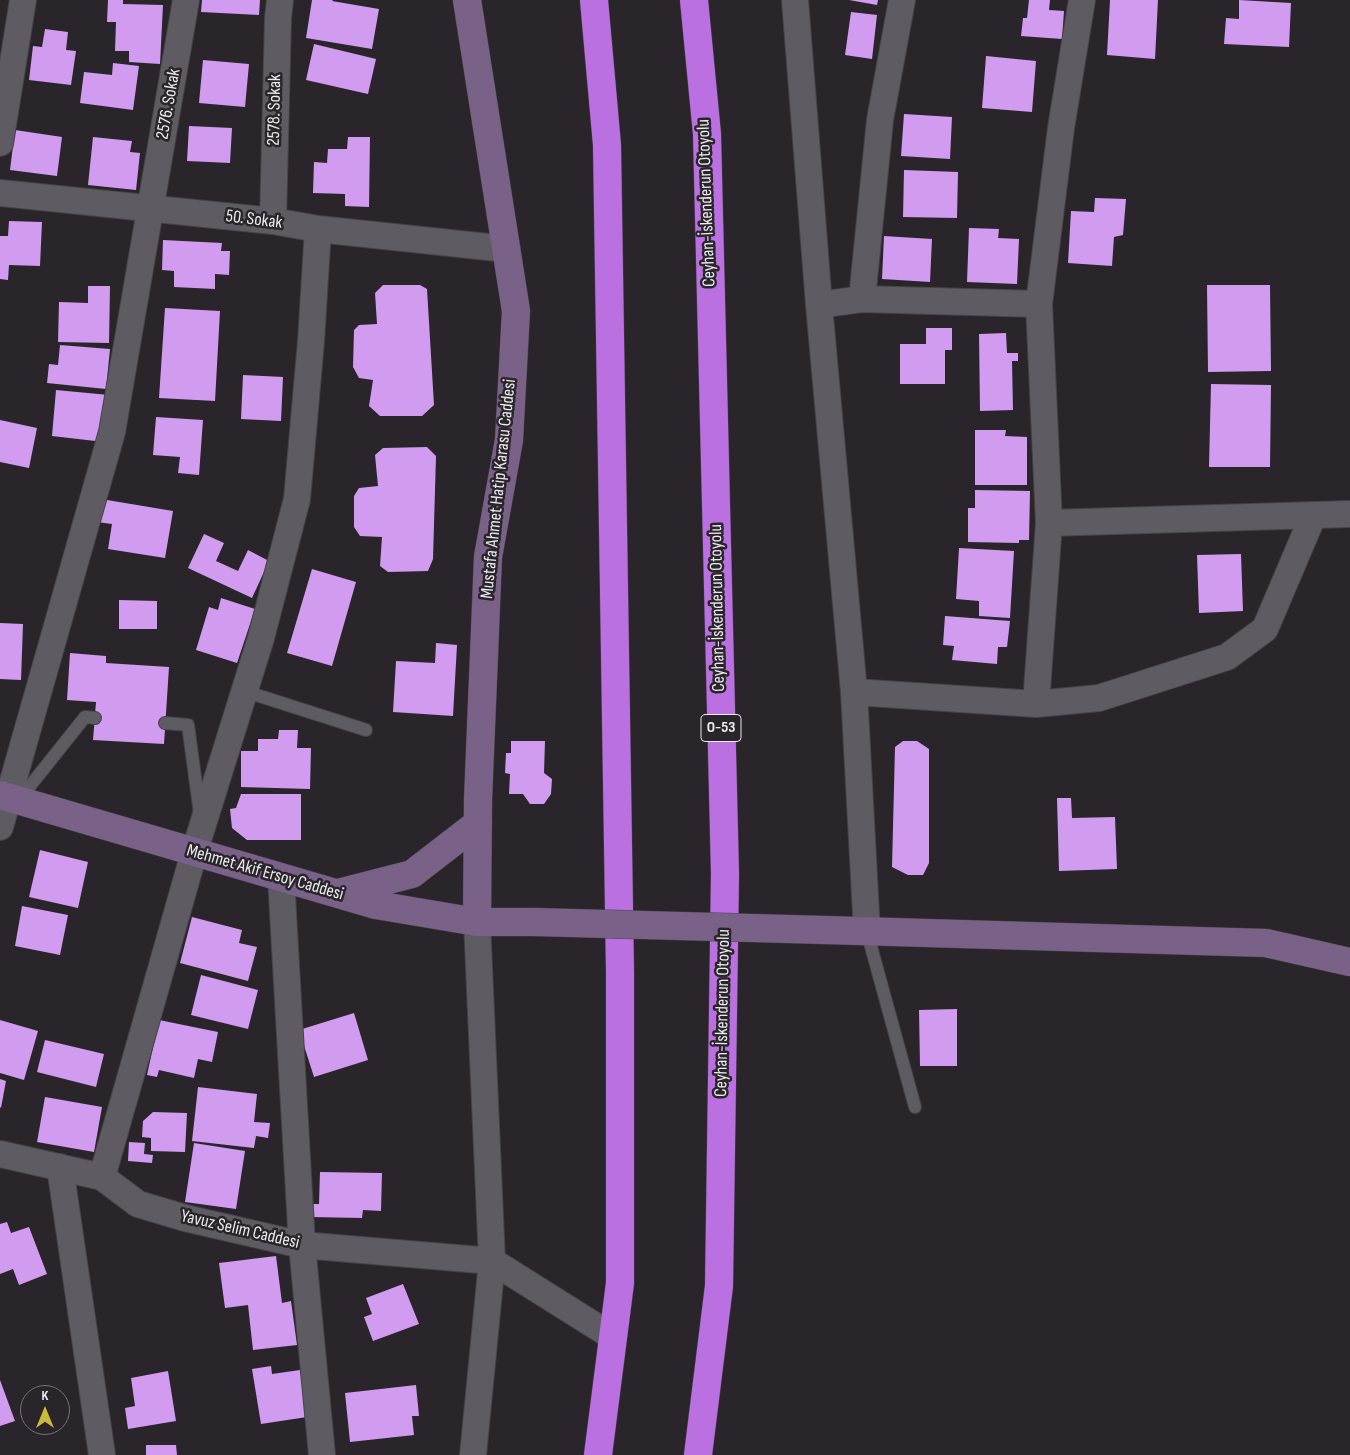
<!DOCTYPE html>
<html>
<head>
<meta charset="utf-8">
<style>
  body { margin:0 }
  #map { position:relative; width:1350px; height:1455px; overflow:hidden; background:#29252b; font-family:"Sofia Sans Condensed",sans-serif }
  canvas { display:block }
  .north { position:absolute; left:20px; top:1385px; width:50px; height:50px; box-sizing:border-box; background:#29252b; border:1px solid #777479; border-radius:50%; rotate:0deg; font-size:14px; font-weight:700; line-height:20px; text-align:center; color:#eceaee }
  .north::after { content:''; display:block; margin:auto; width:18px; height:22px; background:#c8bb3b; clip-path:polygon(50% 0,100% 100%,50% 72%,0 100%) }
</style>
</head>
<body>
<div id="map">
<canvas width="1350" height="1455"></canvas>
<div class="north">K</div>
</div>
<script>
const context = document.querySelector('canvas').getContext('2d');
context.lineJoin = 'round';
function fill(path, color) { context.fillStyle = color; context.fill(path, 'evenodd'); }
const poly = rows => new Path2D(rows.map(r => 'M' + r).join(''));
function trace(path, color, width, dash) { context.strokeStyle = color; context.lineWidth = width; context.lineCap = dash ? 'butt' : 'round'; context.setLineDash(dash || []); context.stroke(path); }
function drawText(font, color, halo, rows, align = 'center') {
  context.font = font + ' "Sofia Sans Condensed",sans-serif'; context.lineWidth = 5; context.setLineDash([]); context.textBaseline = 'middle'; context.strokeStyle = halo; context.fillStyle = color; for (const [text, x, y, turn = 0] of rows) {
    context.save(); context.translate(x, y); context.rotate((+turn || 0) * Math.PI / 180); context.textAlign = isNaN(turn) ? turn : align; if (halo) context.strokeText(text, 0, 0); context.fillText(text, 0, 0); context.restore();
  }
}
fill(poly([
  [108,0,123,0,123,4,163,5,160,64,129,62,129,51,115,51,116,22,107,22],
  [202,0,260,0,259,15,201,12],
  [312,0,333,0,332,1,379,9,372,49,306,38],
  [849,0,878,0,877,5],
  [1029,0,1050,0,1049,10,1064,11,1062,39,1021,36,1023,18,1027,18],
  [1110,0,1158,0,1155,59,1107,55],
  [1239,0,1291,3,1289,47,1224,44,1226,18,1239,19],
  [851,12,877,15,872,59,845,55],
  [45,29,68,32,66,50,76,51,71,85,29,80,33,46,42,47],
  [314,44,376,59,368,94,306,80],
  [986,56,1036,61,1032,112,982,108],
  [203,60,249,64,245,107,199,103],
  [113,63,139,66,133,110,80,103,84,72,112,75],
  [904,114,952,117,950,159,901,156],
  [189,126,232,128,230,163,187,161],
  [15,130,62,137,57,176,10,170],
  [93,137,132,141,130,152,140,153,136,190,88,185],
  [348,137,370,137,369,207,345,206,345,194,313,193,314,162,327,163,328,149,347,149],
  [904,170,958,172,957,218,903,217],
  [1095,198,1126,199,1123,235,1114,237,1112,266,1068,263,1071,211,1094,212],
  [9,221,42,222,40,266,9,265,8,280,0,279,0,236,8,236],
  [969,228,999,229,998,238,1019,239,1017,284,967,282],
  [884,236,932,239,930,282,882,279],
  [163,240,222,243,221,251,230,251,229,275,215,274,215,289,174,287,174,271,162,270],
  [383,285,420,285,427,289,434,405,422,416,380,416,369,406,373,380,359,378,353,367,354,330,359,325,377,324,375,293],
  [1207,285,1270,285,1271,371,1208,372],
  [88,286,110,286,109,343,58,342,59,302,88,303],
  [165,308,220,311,215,401,159,398],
  [926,328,952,328,952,350,945,350,945,384,900,384,900,344,926,344],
  [1006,333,1007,353,1018,353,1018,361,1012,361,1013,410,980,411,979,334],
  [60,345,110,349,106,389,47,383,49,364,58,365],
  [243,375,283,377,281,421,241,419],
  [1211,384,1271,385,1270,467,1209,467],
  [56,390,109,395,104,442,52,436],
  [156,417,203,420,199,475,178,473,180,457,153,455],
  [0,420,37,428,29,468,0,462],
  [975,430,1006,430,1005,436,1027,437,1027,485,975,485],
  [427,447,436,456,433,559,428,571,388,572,380,566,382,537,360,536,354,527,354,496,359,488,378,486,375,455,383,448],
  [975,490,1030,491,1029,540,1019,540,1019,543,968,542,968,508,975,508],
  [101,499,173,511,165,558,108,549,112,524,97,522],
  [204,534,224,543,216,561,238,571,248,550,269,561,252,598,188,568],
  [959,548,1014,551,1010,618,979,616,979,601,956,599],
  [1241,554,1243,611,1199,613,1197,555],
  [312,569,356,582,332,666,287,653],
  [221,598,255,609,237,663,196,650,209,607,218,610],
  [119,600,157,601,157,629,119,629],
  [945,616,1010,621,1007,647,998,647,997,664,952,660,954,646,943,645],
  [0,623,23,624,21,680,0,679],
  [436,643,457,645,453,716,393,712,396,661,435,663],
  [70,653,106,656,106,663,169,667,164,744,93,740,96,702,67,700],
  [279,730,298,730,297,748,311,748,310,789,241,787,241,751,258,751,258,739,278,739],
  [511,741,545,741,544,773,552,779,551,794,544,804,530,804,523,794,509,794,510,774,505,773,506,753,511,753],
  [903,741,917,741,929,749,929,863,923,875,908,875,892,867,895,747],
  [241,794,301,794,301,840,247,840,232,828,230,809,236,808],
  [1057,798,1071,798,1072,818,1115,817,1117,869,1059,871],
  [40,850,88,862,78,908,29,897],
  [22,906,68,915,60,955,15,946],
  [192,917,242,930,239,943,257,947,248,981,180,963],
  [201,975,258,990,248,1029,191,1015],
  [957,1009,957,1066,920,1066,919,1010],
  [354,1013,368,1060,314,1077,299,1030],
  [0,1020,38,1031,24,1080,0,1073],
  [159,1020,218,1032,212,1062,198,1059,194,1078,159,1070,157,1077,147,1075],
  [45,1040,104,1054,96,1087,37,1072],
  [0,1079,6,1081,1,1108,0,1107],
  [198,1087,257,1094,254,1122,270,1123,268,1138,256,1136,254,1148,192,1141],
  [45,1097,102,1107,94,1152,37,1142],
  [153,1112,187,1113,185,1152,151,1151,151,1138,142,1137,143,1121],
  [129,1142,145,1143,144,1154,153,1155,152,1163,128,1161],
  [194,1143,245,1151,236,1209,185,1202],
  [320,1172,382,1173,381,1211,363,1210,362,1218,311,1217,311,1204,319,1204],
  [7,1222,11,1233,29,1227,47,1274,19,1285,13,1269,0,1274,0,1224],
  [276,1256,282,1303,291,1301,297,1345,253,1350,248,1305,225,1308,219,1263],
  [403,1284,419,1324,373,1341,364,1317,372,1314,366,1298],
  [271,1366,272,1374,300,1370,307,1417,261,1424,252,1369],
  [168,1371,176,1421,128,1429,125,1408,135,1406,131,1378],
  [0,1380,15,1421,0,1426],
  [416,1385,419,1416,412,1416,414,1435,350,1442,345,1393],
  [146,1445,176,1445,177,1455,146,1455]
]), '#d19cef');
const lane = poly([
  [244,691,366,730],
  [165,723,188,725,200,814],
  [18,801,85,717,95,718],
  [867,932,915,1107]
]);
const street = poly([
  [795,0,819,305,854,692,867,932],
  [0,143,23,0],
  [0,193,273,221,318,229,507,249],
  [273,221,278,18,280,0],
  [862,299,880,120,902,0],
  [819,305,862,299,1039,304],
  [1049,523,1350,514],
  [854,692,1036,704,1049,523,1039,304,1061,128,1082,0],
  [1036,704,1099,698,1227,657,1265,629,1313,516],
  [0,827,112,432,186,0],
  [281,878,302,1245,322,1455],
  [0,1154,102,1177,138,1204,185,1218,302,1245,492,1261,613,1337],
  [60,1167,102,1455],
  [102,1177,194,853,261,638,297,499,311,341,318,229],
  [473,1455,492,1261,477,922]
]);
const secondary = poly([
  [467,0,516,311,509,440,488,557,478,800,477,922],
  [0,795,376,905,477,922,535,922],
  [338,893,412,874,478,823],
  [825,930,1266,943,1350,962]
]);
const highway = poly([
  [594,0,607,145,620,972,620,1283,598,1455],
  [694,0,707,134,725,874,719,1286,698,1455]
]);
trace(lane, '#464348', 14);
trace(street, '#464348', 28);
trace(secondary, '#464348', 29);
trace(highway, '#464348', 29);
trace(lane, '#5f5b62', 12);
trace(street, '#5f5b62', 26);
trace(secondary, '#7a6188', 28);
trace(highway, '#ba70e1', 28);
const secondaryBridge = poly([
  [535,922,825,930]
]);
trace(secondaryBridge, '#464348', 29, []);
trace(secondaryBridge, '#7a6188', 28);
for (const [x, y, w] of [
  [721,728,40]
]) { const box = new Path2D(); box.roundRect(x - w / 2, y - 13.5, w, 27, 4); context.fillStyle = '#29252b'; context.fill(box); trace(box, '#eceaee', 1); }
drawText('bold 16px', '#eceaee', null, [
  ["O-53",721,728]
]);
drawText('18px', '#eceaee', '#29252b', [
  ["2576. Sokak",169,104,-80],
  ["2578. Sokak",275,110,-89],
  ["Ceyhan-İskenderun Otoyolu",707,203,-92],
  ["50. Sokak",254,220,7],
  ["Mustafa Ahmet Hatip Karasu Caddesi",499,489,-84],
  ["Ceyhan-İskenderun Otoyolu",718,608,-91],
  ["Mehmet Akif Ersoy Caddesi",265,873,16],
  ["Ceyhan-İskenderun Otoyolu",723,1013,-89],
  ["Yavuz Selim Caddesi",240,1230,13]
]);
</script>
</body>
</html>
